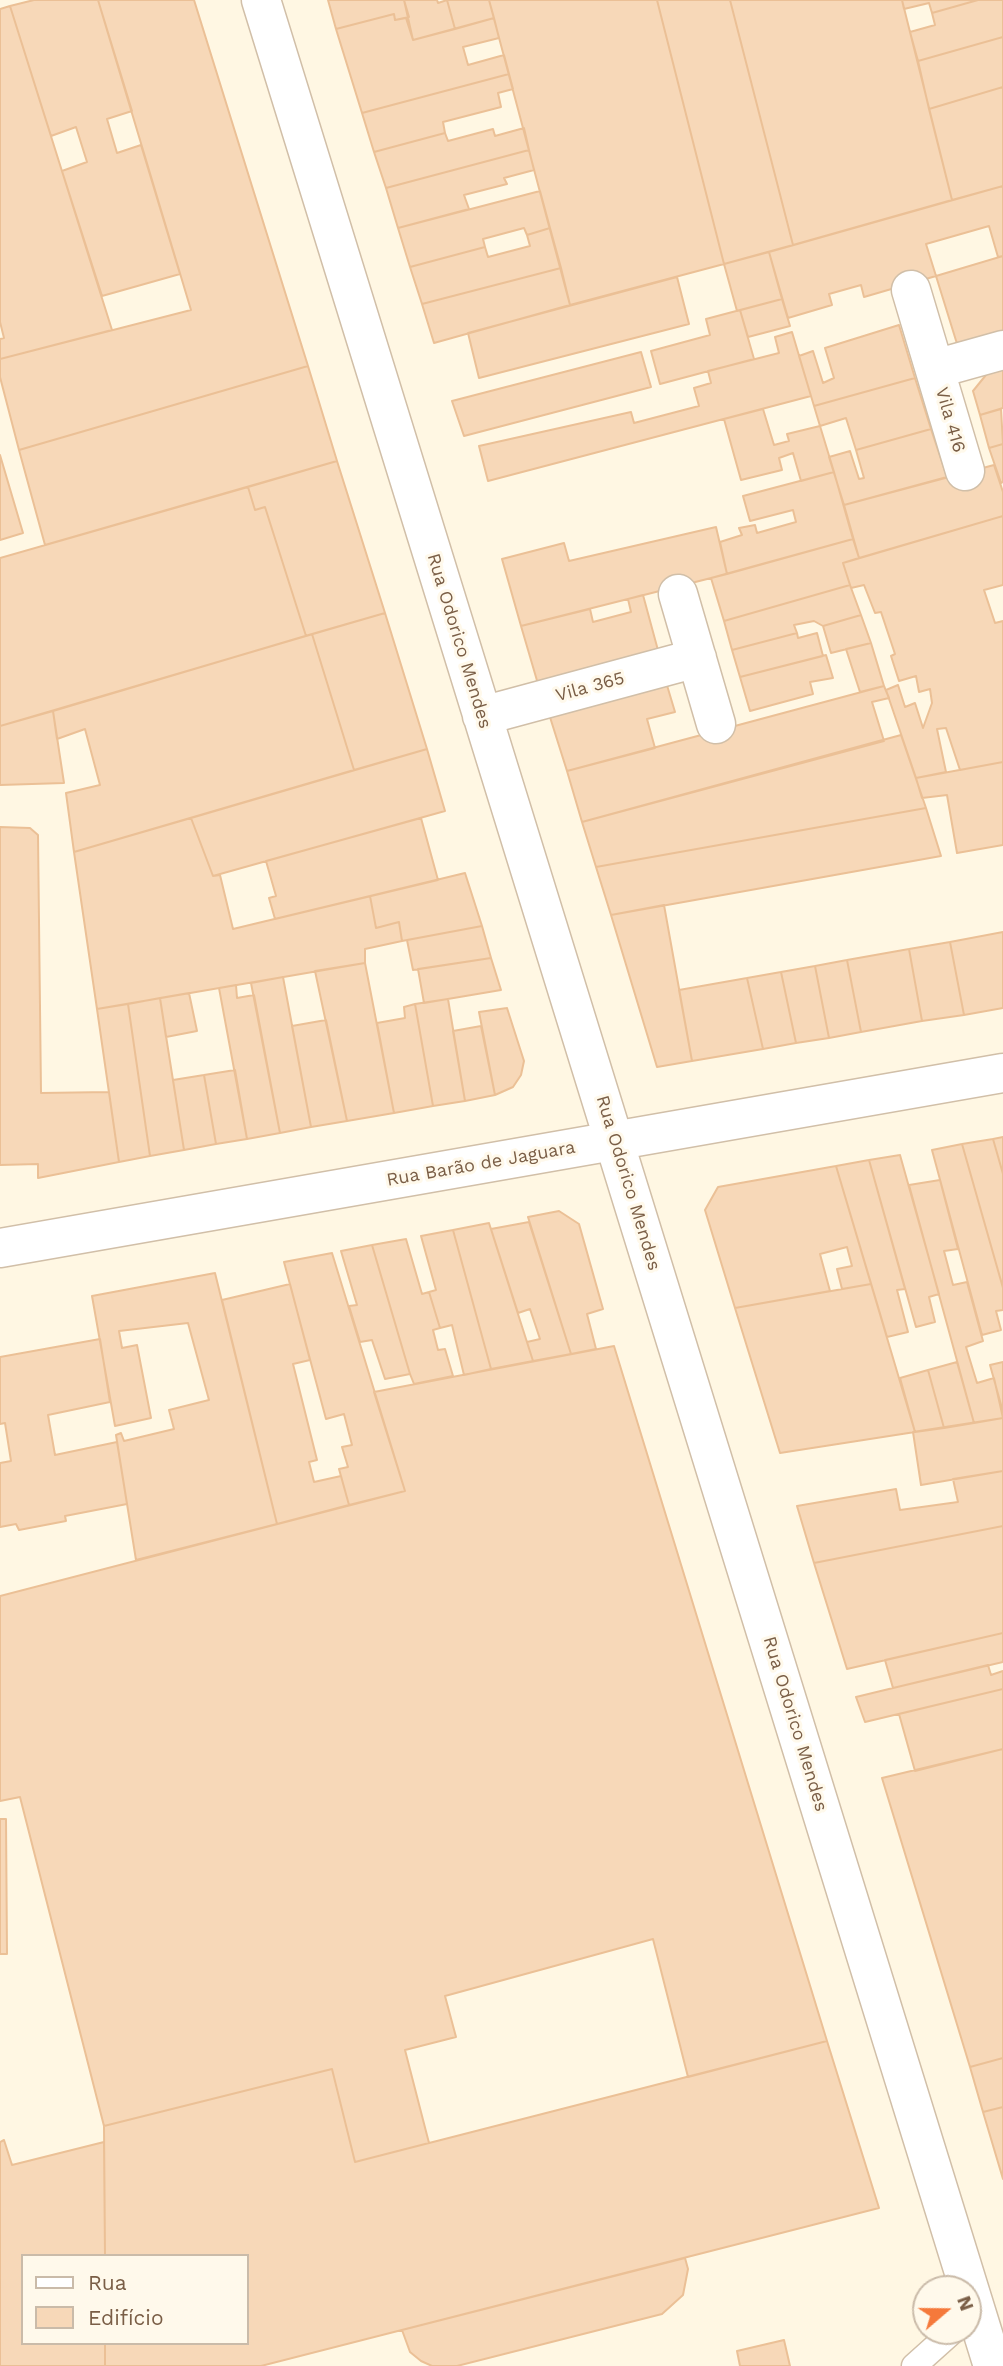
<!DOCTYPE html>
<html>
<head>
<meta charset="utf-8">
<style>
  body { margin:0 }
  #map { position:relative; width:1003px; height:2366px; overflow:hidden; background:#fff7e3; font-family:"Work Sans",sans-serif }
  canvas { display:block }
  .legend { position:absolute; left:21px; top:2254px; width:228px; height:91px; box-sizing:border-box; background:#fff9eb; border:2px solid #cabba9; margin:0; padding:9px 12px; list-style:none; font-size:21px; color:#7a5e46 }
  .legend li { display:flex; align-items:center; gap:14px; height:35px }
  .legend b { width:35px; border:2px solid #cabba9 }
  .north { position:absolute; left:912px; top:2275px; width:70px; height:70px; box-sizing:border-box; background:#fff9eb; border:2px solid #cabba9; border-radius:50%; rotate:70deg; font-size:19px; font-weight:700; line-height:28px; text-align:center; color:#7a5e46 }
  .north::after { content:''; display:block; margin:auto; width:24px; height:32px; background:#f5793b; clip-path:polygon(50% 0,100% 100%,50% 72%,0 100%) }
</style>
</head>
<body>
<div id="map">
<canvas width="1003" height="2366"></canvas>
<ul class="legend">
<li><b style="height:9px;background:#fff"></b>Rua</li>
<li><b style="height:19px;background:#f7d8b8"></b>Edifício</li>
</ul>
<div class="north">N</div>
</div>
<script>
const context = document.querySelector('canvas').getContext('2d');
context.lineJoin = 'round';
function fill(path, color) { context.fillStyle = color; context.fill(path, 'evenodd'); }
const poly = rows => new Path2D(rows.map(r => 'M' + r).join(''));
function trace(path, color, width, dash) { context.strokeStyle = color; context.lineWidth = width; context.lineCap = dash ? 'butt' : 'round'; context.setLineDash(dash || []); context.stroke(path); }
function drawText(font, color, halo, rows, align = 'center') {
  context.font = font + ' "Work Sans",sans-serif'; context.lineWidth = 6; context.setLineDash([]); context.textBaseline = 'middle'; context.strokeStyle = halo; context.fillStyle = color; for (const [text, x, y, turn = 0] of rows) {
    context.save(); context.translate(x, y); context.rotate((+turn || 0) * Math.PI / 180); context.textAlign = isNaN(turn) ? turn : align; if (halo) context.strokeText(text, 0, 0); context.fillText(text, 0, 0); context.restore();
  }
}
const building = poly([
  [34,0,98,0,132,111,107,119,117,153,141,145,180,274,102,296,62,171,87,162,76,127,51,136,10,6,34,0],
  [98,0,194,0,308,366,19,450,0,377,0,359,191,310,98,0],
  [328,0,404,0,409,17,395,20,394,14,336,29,328,0],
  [404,0,437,0,438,3,447,0,455,29,413,40,404,0],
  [447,0,489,0,494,18,455,29,447,0],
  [489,0,657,0,724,264,570,305,489,0],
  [657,0,730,0,793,245,724,264,657,0],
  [730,0,902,0,952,200,793,245,730,0],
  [902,0,978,0,932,13,929,3,904,9,902,0],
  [978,0,1003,0,1003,37,918,61,910,32,935,25,932,13,978,0],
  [10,6,112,330,0,359,0,339,4,338,0,322,0,9,10,6],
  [394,14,395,20,406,18,413,40,494,18,499,38,463,47,468,65,504,55,509,74,362,113,336,29,394,14],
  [1003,37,1003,87,929,109,918,61,1003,37],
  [509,74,513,89,498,93,501,107,443,122,445,133,374,152,362,113,509,74],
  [1003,87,1003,186,952,200,929,109,1003,87],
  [524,128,529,150,386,188,374,152,445,133,448,141,493,129,495,136,524,128],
  [529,150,534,170,504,178,507,184,464,195,469,209,398,228,386,188,529,150],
  [1003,186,1003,256,998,257,989,226,926,244,936,276,864,297,861,285,829,294,832,305,788,318,769,252,1003,186],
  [540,191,550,228,527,235,524,228,483,239,485,247,410,267,398,228,540,191],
  [550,228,561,268,422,304,410,267,485,247,488,257,530,246,527,235,550,228],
  [769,252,782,299,737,311,724,264,769,252],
  [1003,256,1003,335,958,347,936,276,1003,256],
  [561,268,570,305,434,343,422,304,561,268],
  [677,277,689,324,479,378,468,333,677,277],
  [782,299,790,326,748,337,740,310,782,299],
  [740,310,754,359,660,384,651,351,710,335,706,319,740,310],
  [899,325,915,378,814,406,799,356,813,351,823,383,834,378,825,348,899,325],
  [792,332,811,396,488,481,479,446,631,412,634,423,699,406,694,388,711,383,708,371,779,353,775,337,792,332],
  [641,352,651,387,464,436,452,401,641,352],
  [308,366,337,461,45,545,19,450,308,366],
  [1003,366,1003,408,980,415,973,391,990,370,1003,366],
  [915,378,931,429,856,450,846,418,820,426,814,406,915,378],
  [763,409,774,445,789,441,787,434,820,426,834,472,801,481,793,453,779,458,782,470,741,480,724,419,763,409],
  [1001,409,1003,444,989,448,980,415,1001,409],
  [931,429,947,477,844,505,829,457,850,451,859,479,864,478,856,450,931,429],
  [1003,444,1003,482,1001,483,989,448,1003,444],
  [0,455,23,533,0,540,0,455],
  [337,461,385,613,306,636,265,507,255,510,248,487,337,461],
  [994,465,1003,492,1003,516,859,558,844,505,994,465],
  [834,472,853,539,727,574,720,542,742,535,739,528,755,525,757,533,796,522,793,510,750,521,743,496,834,472],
  [248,487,255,510,265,507,306,636,0,726,0,558,248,487],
  [1003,516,1003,585,984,590,995,623,1003,621,1003,762,960,770,946,728,937,729,946,772,916,778,886,690,898,685,905,707,915,703,923,728,932,703,930,689,919,692,916,676,899,681,891,656,895,654,881,612,875,613,864,585,851,588,843,563,1003,516],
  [716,527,727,574,521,626,502,559,564,543,569,561,716,527],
  [853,539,859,558,843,563,850,585,724,621,711,578,853,539],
  [850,585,861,615,823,626,814,621,794,625,797,633,732,650,724,621,850,585],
  [643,595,659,654,538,684,521,626,590,609,593,622,631,612,628,599,643,595],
  [385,613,427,749,354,770,312,634,385,613],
  [861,615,871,643,831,653,823,626,861,615],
  [797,633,798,638,817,633,823,656,740,677,732,650,797,633],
  [312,634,354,770,74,852,66,793,100,785,85,729,57,739,53,711,312,634],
  [871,643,884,686,860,692,846,649,871,643],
  [826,655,833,678,810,682,813,694,750,711,740,677,826,655],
  [666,682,675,712,647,719,655,748,567,771,549,714,666,682],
  [884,686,889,698,872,702,884,741,582,822,567,771,884,686],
  [53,711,64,783,0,785,0,726,53,711],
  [901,735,926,808,596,867,582,822,901,735],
  [427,749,445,811,213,876,191,818,427,749],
  [1003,762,1003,845,957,853,947,795,922,798,916,778,1003,762],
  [926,808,941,856,611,915,596,867,926,808],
  [191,818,213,876,220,875,233,929,370,896,376,928,399,922,402,941,365,949,365,963,97,1009,74,852,191,818],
  [421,818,438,880,275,919,269,898,276,896,266,861,421,818],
  [0,827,30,828,38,835,41,1093,109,1092,119,1162,38,1178,38,1164,0,1165,0,827],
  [465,873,482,926,402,941,399,922,376,928,370,896,465,873],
  [664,905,692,1061,657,1067,611,915,664,905],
  [482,926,491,958,413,970,407,940,482,926],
  [1003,932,1003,1008,964,1015,950,942,1003,932],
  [950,942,964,1015,922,1021,909,949,950,942],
  [909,949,922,1021,861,1032,847,960,909,949],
  [491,958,501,990,424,1003,418,969,491,958],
  [847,960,861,1032,829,1038,815,966,847,960],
  [365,963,394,1113,347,1121,315,971,365,963],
  [815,966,829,1038,796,1043,781,972,815,966],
  [781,972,796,1043,763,1049,747,978,781,972],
  [283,977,311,1127,280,1133,251,983,283,977],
  [747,978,763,1049,692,1061,679,990,747,978],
  [236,985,237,998,254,995,280,1133,247,1139,219,988,236,985],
  [189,993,197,1031,166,1037,160,998,189,993],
  [160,998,184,1150,150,1156,128,1004,160,998],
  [448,999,465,1101,433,1106,415,1004,448,999],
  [128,1004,150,1156,119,1162,97,1009,128,1004],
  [415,1004,433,1106,394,1113,377,1023,405,1018,404,1007,415,1004],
  [507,1008,524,1061,521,1075,513,1087,495,1095,479,1012,507,1008],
  [326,1020,347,1121,311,1127,292,1026,326,1020],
  [481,1026,495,1095,465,1101,453,1031,481,1026],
  [235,1070,247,1139,216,1144,204,1075,235,1070],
  [204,1075,216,1144,184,1150,173,1080,204,1075],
  [1003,1137,1003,1174,993,1139,1003,1137],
  [993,1139,1003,1174,1003,1288,962,1144,993,1139],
  [962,1144,1003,1288,1003,1310,996,1311,1001,1330,982,1335,932,1150,962,1144],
  [900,1155,939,1294,929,1297,935,1322,916,1327,869,1160,900,1155],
  [869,1160,905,1289,897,1290,908,1332,887,1337,836,1166,869,1160],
  [836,1166,871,1284,842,1289,837,1269,852,1266,847,1247,820,1254,830,1291,735,1308,705,1210,718,1187,836,1166],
  [940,1180,958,1249,944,1251,953,1285,967,1282,983,1341,966,1347,977,1383,994,1378,1003,1418,974,1423,909,1185,940,1180],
  [559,1211,579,1224,603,1309,587,1314,596,1349,571,1354,528,1217,559,1211],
  [529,1222,571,1354,533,1361,527,1342,540,1339,530,1309,518,1313,491,1229,529,1222],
  [489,1223,533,1361,491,1369,453,1230,489,1223],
  [453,1230,491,1369,464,1375,452,1325,440,1328,429,1292,436,1290,421,1236,453,1230],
  [406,1239,422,1294,429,1292,440,1328,433,1330,438,1350,445,1349,453,1376,414,1384,410,1374,372,1245,406,1239],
  [372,1245,410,1374,385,1379,372,1340,360,1342,349,1306,357,1305,341,1251,372,1245],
  [332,1253,405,1491,349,1505,339,1469,348,1467,342,1447,352,1445,344,1414,326,1419,284,1262,332,1253],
  [215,1273,277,1524,136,1560,116,1435,121,1433,124,1441,174,1429,169,1410,209,1400,188,1323,119,1331,122,1348,137,1345,151,1418,115,1426,92,1296,215,1273],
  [290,1284,310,1360,293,1364,317,1460,309,1462,314,1482,341,1476,349,1505,277,1524,222,1300,290,1284],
  [871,1284,915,1432,780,1453,735,1308,871,1284],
  [100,1339,110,1402,48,1415,55,1455,117,1442,127,1504,65,1516,66,1521,19,1530,16,1524,0,1527,0,1463,11,1461,5,1423,0,1424,0,1357,100,1339],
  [614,1346,827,2041,688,2077,653,1939,445,1996,456,2037,405,2050,429,2143,355,2162,332,2069,104,2126,20,1797,0,1801,0,1596,405,1491,374,1392,614,1346],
  [957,1362,974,1423,944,1428,928,1370,957,1362],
  [1003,1362,1003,1412,990,1365,1003,1362],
  [928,1370,944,1428,915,1432,900,1378,928,1370],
  [1003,1418,1003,1471,921,1485,913,1432,1003,1418],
  [1003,1471,1003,1526,814,1563,797,1506,896,1489,900,1510,958,1502,953,1479,1003,1471],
  [1003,1526,1003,1633,847,1669,814,1563,1003,1526],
  [1003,1633,1003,1662,893,1688,885,1660,1003,1633],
  [988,1665,991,1675,1003,1671,1003,1689,865,1722,856,1697,988,1665],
  [1003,1689,1003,1749,915,1771,899,1714,1003,1689],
  [1003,1749,1003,2058,970,2067,882,1778,1003,1749],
  [0,1819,6,1819,7,1954,0,1954,0,1819],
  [827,2041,879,2208,261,2366,105,2366,105,2343,247,2343,247,2256,105,2256,104,2126,332,2069,355,2162,827,2041],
  [1003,2058,1003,2107,983,2112,970,2067,1003,2058],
  [1003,2107,1003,2179,983,2112,1003,2107],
  [4,2140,12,2165,104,2142,105,2256,23,2256,23,2343,105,2343,105,2366,0,2366,0,2142,4,2140],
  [685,2258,688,2269,683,2295,662,2314,457,2366,432,2366,421,2361,410,2352,402,2330,685,2258],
  [784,2340,790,2366,740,2366,737,2351,784,2340]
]);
fill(building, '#f7d8b8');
trace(building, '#ebc096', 2);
const service = poly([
  [914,2366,953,2331]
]);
const minor = poly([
  [261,0,993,2366],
  [911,290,965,471],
  [935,369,1003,350],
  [678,594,716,724],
  [482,716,697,658],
  [0,1248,1003,1073]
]);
trace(service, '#d1bfa8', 27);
trace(minor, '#d1bfa8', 41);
trace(service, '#fff', 24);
trace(minor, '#fff', 38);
drawText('18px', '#7a5e46', '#fff9eb', [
  ["Vila 416",950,420,74],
  ["Rua Odorico Mendes",459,641,73],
  ["Vila 365",590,687,-15],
  ["Rua Barão de Jaguara",481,1164,-10],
  ["Rua Odorico Mendes",628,1183,73],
  ["Rua Odorico Mendes",795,1724,73]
]);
</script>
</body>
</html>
